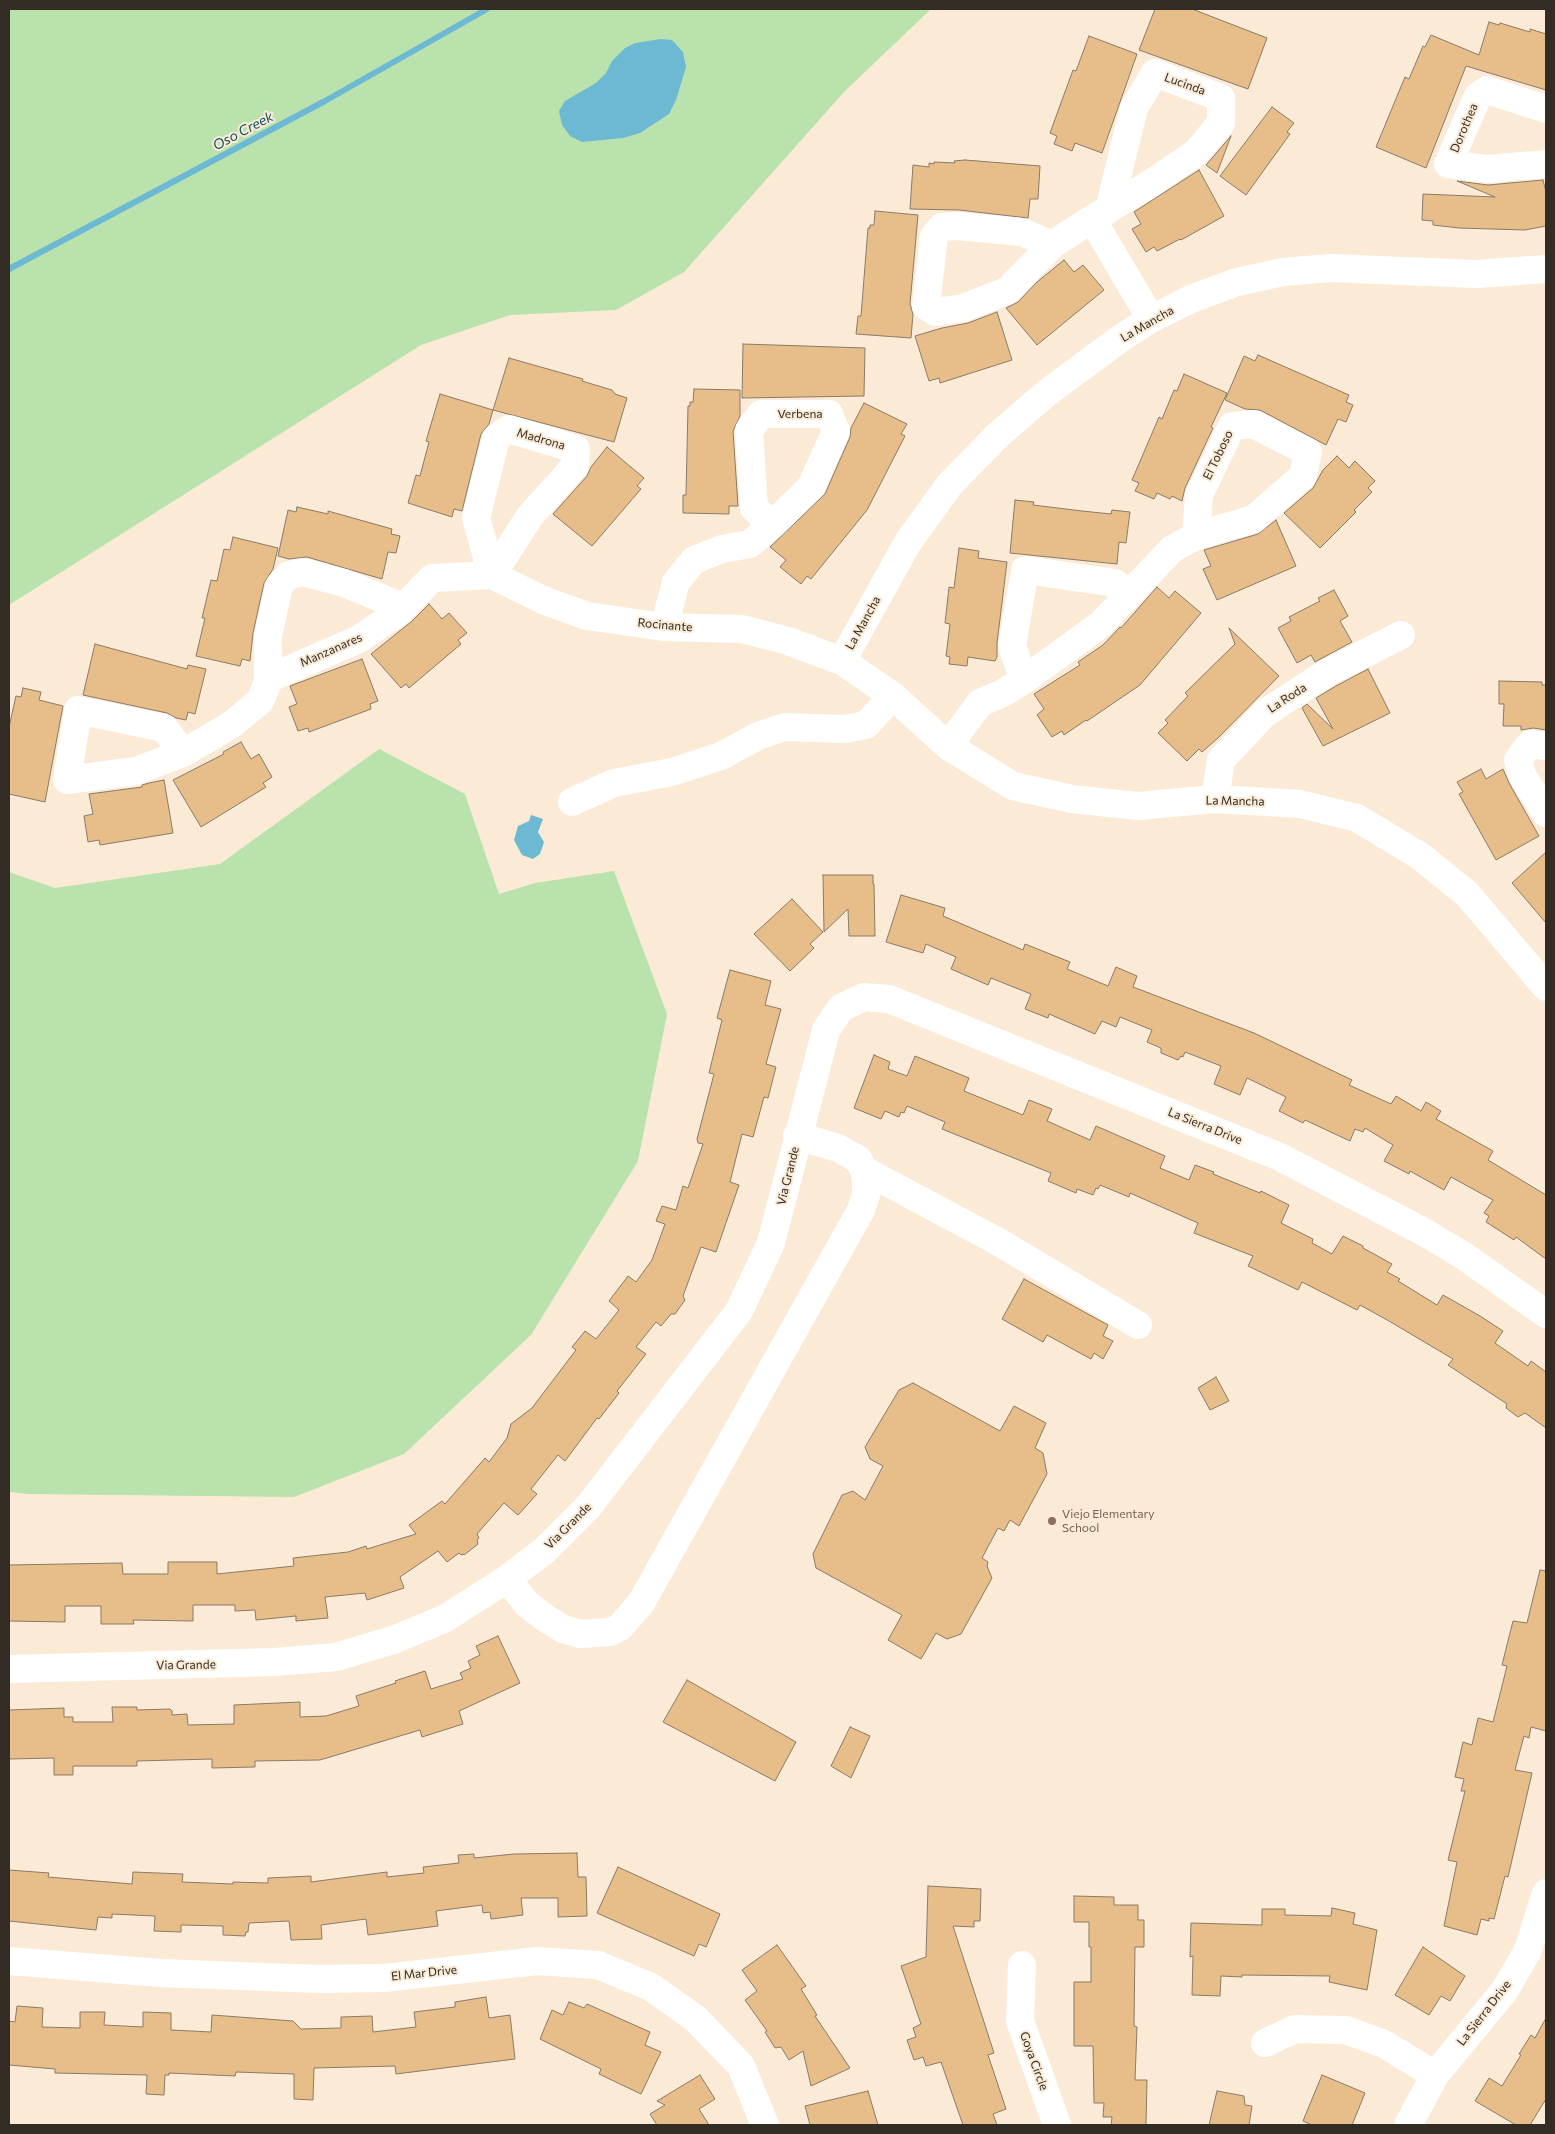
<!DOCTYPE html>
<html>
<head>
<meta charset="utf-8">
<style>
  body { margin:0 }
  #map { position:relative; width:1555px; height:2134px; overflow:hidden; background:#fbebd6; font-family:Commissioner,sans-serif }
  canvas { display:block }
  .frame { position:absolute; inset:0; border:10px solid #322c24; pointer-events:none }
</style>
</head>
<body>
<div id="map">
<canvas width="1555" height="2134"></canvas>
<div class="frame"></div>
</div>
<script>
const context = document.querySelector('canvas').getContext('2d');
context.lineJoin = 'round';
function fill(path, color) { context.fillStyle = color; context.fill(path, 'evenodd'); }
const poly = rows => new Path2D(rows.map(r => 'M' + r).join(''));
function trace(path, color, width, dash) { context.strokeStyle = color; context.lineWidth = width; context.lineCap = dash ? 'butt' : 'round'; context.setLineDash(dash || []); context.stroke(path); }
function drawText(font, color, halo, rows, align = 'center') {
  context.font = font + ' Commissioner,sans-serif'; context.lineWidth = 4; context.setLineDash([]); context.textBaseline = 'middle'; context.strokeStyle = halo; context.fillStyle = color; for (const [text, x, y, turn = 0] of rows) {
    context.save(); context.translate(x, y); context.rotate((+turn || 0) * Math.PI / 180); context.textAlign = isNaN(turn) ? turn : align; if (halo) context.strokeText(text, 0, 0); context.fillText(text, 0, 0); context.restore();
  }
}
fill(poly([
  [9,9,931,9,844,92,684,272,616,310,510,315,421,345,9,605],
  [379,749,465,794,499,894,535,883,614,871,667,1014,638,1161,531,1335,404,1454,294,1497,29,1494,9,1492,9,872,55,888,220,864]
]), '#bae2ac');
fill(poly([
  [661,39,672,40,683,52,686,67,676,100,669,114,640,133,623,138,582,142,570,136,562,125,559,111,565,101,596,83,606,73,612,61,625,48,635,43],
  [531,815,543,819,538,832,544,842,540,854,533,859,522,855,514,840,518,826,529,821]
]), '#6db9d3');
trace(poly([
  [9,269,325,101,487,9]
]), '#6db9d3', 6);
const building = poly([
  [1155,9,1192,9,1267,38,1248,89,1139,50,1155,9],
  [1489,22,1499,25,1500,23,1530,32,1530,29,1546,34,1546,90,1466,66,1426,168,1376,147,1405,77,1409,79,1423,46,1425,47,1431,35,1479,55,1489,22],
  [1089,36,1137,54,1102,153,1075,143,1072,151,1054,144,1057,136,1050,133,1073,70,1076,71,1089,36],
  [1272,107,1294,123,1287,132,1290,134,1246,195,1220,176,1272,107],
  [1231,136,1217,173,1206,165,1231,136],
  [965,160,1040,166,1038,199,1030,199,1028,218,959,210,910,209,913,165,929,167,929,163,934,164,934,162,955,163,954,161,965,160],
  [1199,170,1224,216,1181,240,1180,239,1157,251,1154,247,1146,252,1132,229,1141,224,1134,212,1199,170],
  [1543,180,1546,192,1546,226,1525,230,1459,228,1433,225,1433,221,1422,220,1423,194,1495,197,1457,181,1488,185,1543,180],
  [875,211,918,215,910,304,913,314,911,338,856,334,858,316,861,316,868,228,870,228,870,225,874,225,875,211],
  [1064,260,1074,272,1083,265,1104,290,1037,345,1006,308,1018,302,1037,282,1064,260],
  [997,312,1012,360,940,383,939,378,929,381,915,336,942,328,968,323,997,312],
  [743,344,865,348,864,396,742,398,743,344],
  [1258,355,1349,395,1346,402,1353,405,1346,422,1338,419,1326,445,1260,410,1245,409,1225,400,1244,356,1255,361,1258,355],
  [509,358,583,379,582,381,612,390,615,394,627,398,614,442,493,410,509,358],
  [1184,374,1227,393,1211,427,1213,428,1185,488,1182,501,1172,496,1170,499,1157,493,1154,499,1135,491,1139,483,1132,480,1159,417,1162,419,1174,390,1177,391,1184,374],
  [694,389,740,390,740,416,733,431,738,506,729,506,729,514,683,513,683,495,686,495,688,406,690,406,690,402,693,402,694,389],
  [440,394,493,410,489,424,481,434,462,511,454,509,452,517,408,503,416,475,420,476,429,442,426,441,440,394],
  [864,403,907,424,901,434,905,436,867,510,811,579,807,576,801,584,780,567,786,560,770,547,825,494,850,437,851,428,864,403],
  [607,447,644,478,637,486,641,489,592,546,553,514,587,476,591,467,607,447],
  [1337,456,1349,468,1355,461,1375,481,1368,488,1372,492,1354,510,1356,512,1320,548,1284,513,1313,488,1323,470,1337,456],
  [1015,500,1034,502,1033,505,1082,511,1111,514,1112,510,1130,512,1126,543,1119,542,1117,564,1010,553,1015,500],
  [297,507,328,514,328,511,392,529,391,534,400,536,396,553,388,552,382,579,307,557,289,559,278,556,288,510,296,512,297,507],
  [1276,520,1296,566,1217,600,1203,569,1211,566,1204,550,1258,534,1276,520],
  [233,537,278,548,273,569,264,583,253,633,250,661,242,659,240,666,196,656,205,618,202,618,211,580,217,581,224,549,230,550,233,537],
  [959,548,979,551,978,558,1007,562,997,643,997,657,995,661,968,657,967,666,949,664,950,657,946,656,950,624,945,623,949,587,954,588,959,548],
  [1157,587,1169,598,1175,591,1201,613,1140,685,1087,721,1086,720,1064,735,1062,731,1052,737,1037,715,1044,709,1034,694,1080,665,1078,662,1103,645,1120,627,1121,628,1157,587],
  [1334,590,1348,616,1340,621,1352,642,1315,662,1311,655,1297,663,1278,628,1291,621,1289,617,1320,601,1318,598,1334,590],
  [429,604,442,619,449,613,467,633,458,640,461,644,409,688,406,684,401,688,371,654,411,622,429,604],
  [1229,628,1279,676,1218,738,1202,752,1199,749,1187,761,1158,733,1168,723,1165,720,1188,696,1185,693,1235,644,1229,628],
  [95,644,187,669,188,665,206,669,195,714,188,712,186,720,176,718,167,713,83,695,95,644],
  [362,659,378,701,370,704,371,709,309,732,308,728,298,731,289,707,297,704,290,686,362,659],
  [1368,669,1390,713,1323,746,1302,708,1307,704,1333,729,1316,698,1336,686,1368,669],
  [1499,681,1542,682,1542,685,1546,685,1546,730,1533,728,1521,730,1521,726,1503,726,1504,704,1499,704,1499,681],
  [23,688,41,692,39,700,63,706,45,802,9,794,9,727,16,696,21,697,23,688],
  [241,742,251,759,259,754,272,777,263,783,266,787,201,827,173,780,224,754,223,752,241,742],
  [1481,769,1486,779,1503,769,1509,783,1539,836,1496,860,1459,794,1463,792,1457,782,1481,769],
  [164,780,173,833,100,845,99,840,88,842,84,816,93,814,89,794,142,787,142,785,149,783,164,780],
  [1546,852,1546,923,1512,883,1546,852],
  [823,875,873,875,873,884,874,884,875,936,849,936,848,909,824,932,823,875],
  [901,895,945,908,943,916,1023,950,1025,944,1070,962,1067,969,1108,986,1116,967,1137,976,1133,987,1254,1033,1352,1080,1349,1085,1391,1104,1396,1096,1421,1111,1426,1102,1441,1111,1436,1119,1493,1151,1488,1160,1546,1195,1546,1259,1516,1237,1514,1240,1486,1222,1489,1216,1484,1213,1493,1200,1451,1177,1444,1190,1410,1171,1409,1174,1384,1161,1393,1145,1365,1128,1363,1132,1355,1129,1350,1141,1305,1120,1303,1123,1279,1111,1286,1097,1247,1078,1240,1095,1214,1084,1221,1066,1185,1052,1183,1057,1181,1056,1178,1060,1161,1053,1161,1048,1147,1042,1152,1030,1120,1017,1116,1027,1102,1021,1095,1034,1049,1014,1048,1018,1025,1009,1031,994,991,978,988,985,951,969,956,957,926,944,923,953,886,942,901,895],
  [792,899,823,932,810,944,814,948,790,971,754,934,792,899],
  [730,970,771,981,765,1005,781,1009,766,1064,776,1067,768,1098,764,1097,753,1137,742,1134,730,1182,739,1185,716,1252,701,1247,683,1296,685,1300,675,1314,671,1314,661,1326,656,1322,636,1347,646,1354,617,1391,619,1393,599,1419,597,1418,565,1461,558,1455,531,1489,537,1494,518,1515,504,1503,477,1534,479,1538,477,1540,478,1544,464,1555,463,1554,461,1555,459,1553,447,1562,438,1551,400,1577,404,1588,367,1600,365,1593,325,1597,328,1618,296,1621,296,1616,256,1620,255,1610,235,1611,235,1605,193,1605,193,1621,133,1620,134,1624,101,1624,101,1606,65,1606,65,1622,9,1621,9,1565,122,1563,123,1574,168,1574,168,1562,217,1562,217,1574,294,1566,293,1558,348,1552,366,1546,367,1549,416,1534,409,1525,442,1501,445,1504,485,1458,489,1462,507,1438,511,1424,532,1408,576,1350,572,1347,585,1331,596,1339,619,1310,609,1301,628,1276,636,1282,652,1260,665,1224,656,1221,662,1206,676,1210,683,1186,688,1188,703,1144,698,1143,697,1139,714,1074,709,1073,722,1020,717,1018,730,970],
  [874,1055,890,1062,888,1069,907,1076,915,1056,969,1078,964,1091,1023,1115,1029,1100,1052,1109,1047,1121,1090,1140,1096,1126,1165,1156,1160,1168,1189,1180,1195,1165,1214,1172,1213,1174,1260,1193,1261,1191,1289,1205,1281,1223,1313,1239,1312,1243,1332,1254,1343,1236,1363,1246,1363,1248,1392,1264,1387,1272,1400,1279,1398,1281,1437,1305,1443,1295,1480,1316,1503,1331,1495,1343,1528,1366,1531,1361,1546,1372,1546,1428,1525,1413,1518,1417,1506,1408,1507,1404,1448,1365,1453,1359,1389,1321,1360,1305,1357,1310,1302,1282,1298,1290,1248,1266,1253,1256,1194,1233,1198,1223,1130,1193,1129,1197,1100,1185,1098,1189,1096,1188,1093,1195,1077,1189,1076,1193,1048,1181,1051,1173,942,1129,945,1122,907,1106,904,1113,901,1112,899,1117,885,1111,881,1119,854,1108,874,1055],
  [1024,1279,1108,1325,1103,1336,1113,1341,1103,1359,1094,1353,1091,1359,1047,1335,1043,1342,1002,1319,1024,1279],
  [1216,1377,1229,1401,1210,1410,1198,1388,1216,1377],
  [913,1383,1000,1431,1014,1406,1046,1423,1035,1448,1043,1453,1047,1474,1019,1526,1010,1520,1004,1531,998,1528,982,1558,988,1562,987,1566,992,1578,961,1634,947,1639,936,1633,921,1659,888,1640,902,1615,816,1568,813,1554,842,1495,853,1491,865,1500,883,1466,870,1459,865,1447,899,1390,913,1383],
  [1540,1570,1546,1571,1546,1731,1531,1727,1529,1738,1524,1736,1515,1770,1532,1773,1508,1877,1505,1876,1494,1919,1489,1918,1489,1921,1481,1919,1477,1935,1444,1926,1457,1862,1448,1860,1465,1791,1461,1791,1464,1779,1455,1777,1463,1742,1472,1745,1478,1718,1493,1722,1507,1666,1502,1665,1513,1621,1527,1623,1540,1570],
  [498,1636,520,1683,459,1711,463,1724,422,1737,420,1730,320,1760,255,1761,255,1767,212,1768,212,1759,137,1761,137,1766,73,1766,73,1775,54,1775,54,1758,9,1759,9,1710,64,1708,64,1717,73,1717,73,1722,113,1722,112,1707,137,1707,137,1710,170,1709,172,1711,172,1715,187,1714,188,1725,234,1724,234,1705,300,1702,300,1717,326,1716,359,1706,356,1696,396,1683,395,1681,425,1671,431,1689,463,1679,460,1673,471,1668,468,1661,480,1655,476,1646,498,1636],
  [687,1680,796,1742,775,1781,663,1722,687,1680],
  [850,1727,870,1736,851,1778,831,1766,850,1727],
  [577,1853,578,1877,586,1877,587,1916,558,1917,558,1898,521,1898,523,1915,491,1919,490,1912,483,1913,482,1905,436,1911,438,1926,368,1935,366,1919,321,1925,322,1939,291,1940,289,1921,249,1923,248,1932,246,1932,245,1936,223,1935,223,1926,181,1925,181,1932,154,1931,155,1916,112,1914,112,1918,98,1917,96,1930,9,1921,9,1870,49,1873,48,1877,132,1884,133,1872,183,1874,182,1882,233,1884,233,1882,268,1883,268,1878,311,1876,311,1882,387,1872,387,1877,424,1873,423,1867,459,1863,458,1855,474,1854,474,1858,514,1854,577,1853],
  [618,1867,720,1914,706,1947,699,1944,694,1956,597,1913,618,1867],
  [928,1886,981,1889,980,1921,974,1921,974,1927,953,1926,994,2053,988,2055,1006,2109,993,2114,997,2125,963,2125,941,2062,926,2066,923,2057,914,2060,907,2040,916,2037,913,2028,921,2024,901,1966,926,1957,928,1886],
  [1074,1896,1114,1897,1114,1905,1138,1905,1138,1920,1144,1920,1144,1947,1135,1947,1134,2026,1137,2027,1135,2080,1147,2080,1146,2125,1111,2125,1112,2117,1103,2117,1104,2103,1094,2103,1093,2046,1074,2046,1074,1982,1091,1982,1091,1947,1089,1947,1089,1922,1074,1922,1074,1896],
  [1332,1908,1355,1913,1353,1924,1377,1930,1367,1990,1329,1982,1330,1976,1242,1975,1242,1977,1221,1976,1220,1996,1192,1995,1193,1956,1190,1957,1191,1923,1262,1925,1262,1909,1285,1909,1285,1915,1331,1916,1332,1908],
  [777,1945,806,1986,801,1989,817,2015,815,2016,850,2068,811,2086,803,2051,789,2060,781,2047,775,2048,765,2032,767,2031,745,2000,757,1991,742,1970,777,1945],
  [1423,1947,1465,1976,1450,2001,1441,1996,1429,2015,1395,1995,1423,1947],
  [486,1997,489,2018,510,2015,515,2059,396,2074,395,2066,314,2068,313,2100,294,2099,294,2074,236,2072,235,2076,169,2073,169,2075,165,2075,164,2095,146,2094,147,2075,55,2073,55,2069,9,2065,9,2021,15,2022,17,2006,43,2008,42,2027,80,2028,80,2012,105,2012,104,2025,143,2027,143,2012,171,2013,171,2030,211,2032,212,2015,293,2021,301,2029,341,2028,341,2017,372,2016,373,2032,416,2027,414,2012,455,2007,455,2002,486,1997],
  [569,2002,584,2008,587,2004,650,2032,645,2045,661,2052,641,2094,599,2074,601,2069,540,2039,552,2010,563,2015,569,2002],
  [1546,2018,1546,2099,1530,2125,1516,2125,1475,2101,1489,2078,1502,2086,1521,2055,1519,2054,1531,2035,1535,2038,1546,2018],
  [700,2075,715,2099,699,2109,709,2125,657,2125,650,2114,665,2105,657,2101,700,2075],
  [1322,2075,1365,2093,1352,2125,1312,2125,1303,2121,1322,2075],
  [868,2091,878,2125,810,2125,805,2106,868,2091],
  [1217,2091,1244,2096,1245,2105,1252,2106,1249,2125,1209,2125,1217,2091]
]);
fill(building, '#e7be89');
trace(building, '#897a68', 1);
trace(poly([
  [1546,109,1487,90,1478,96,1448,164,1487,169,1546,164],
  [1092,219,1109,209,1156,180,1197,152,1221,123,1221,98,1155,73,1134,108,1109,209],
  [1052,245,1022,232,958,226,942,227,934,236,926,306,936,312,963,308,1007,291,1052,245,1053,244,1092,219,1151,319],
  [509,429,576,449,575,466,530,516,492,575,476,518,496,438,509,429],
  [664,627,676,582,694,560,722,549,750,544,772,525,811,487,836,431,829,414,761,414,749,430,754,508,772,525],
  [842,661,908,542,950,484,998,435,1048,392,1121,338,1151,319,1191,299,1237,282,1283,272,1331,268,1476,274,1546,269],
  [1024,680,1012,646,1025,570,1115,583,1128,596],
  [268,682,268,636,279,586,289,575,303,572,344,583,403,607],
  [948,746,980,703,1003,693,1024,680,1101,624,1172,549,1196,536,1254,519,1303,476,1308,452,1253,424,1232,426,1199,495,1196,536],
  [1546,746,1531,744,1526,749,1518,760,1522,775,1546,813],
  [183,753,164,728,78,710,67,780,136,771,183,753,231,725,260,701,270,678,359,639,400,611,432,578,492,575,543,600,587,616,664,627,742,629,788,641,842,661,893,696,948,746,1013,786,1072,799,1137,806,1215,799,1300,804,1357,818,1420,856,1467,894,1546,987],
  [1215,799,1221,760,1265,713,1328,672,1401,635],
  [572,802,614,783,672,772,721,756,760,735,785,727,845,729,866,725,893,696],
  [864,1170,997,1241,1138,1325],
  [507,1579,527,1604,545,1618,563,1629,580,1634,610,1632,620,1627,641,1603,861,1210,866,1195,866,1181,864,1170,858,1159,838,1148,797,1136],
  [9,1669,275,1662,336,1657,393,1640,444,1619,507,1579,545,1550,588,1507,739,1311,771,1243,826,1030,841,1008,864,997,889,999,1280,1157,1424,1232,1464,1256,1546,1314],
  [9,1961,161,1973,319,1979,384,1978,537,1961,598,1965,651,1987,696,2019,741,2066,765,2125],
  [1022,1965,1020,2021,1057,2125],
  [1265,2043,1295,2029,1346,2030,1384,2044,1435,2075],
  [1408,2125,1435,2075,1505,1990,1528,1950,1546,1893]
]), '#fff', 28);
for (const [x, y, r, color] of [
  [1052,1521,5,"#8d6e63"]
]) { const dot = new Path2D(); dot.arc(x, y, r, 0, 2 * Math.PI); context.fillStyle = color; context.fill(dot); trace(dot, '#fbebd6', 2); }
drawText('12px', '#322c24', '#fbebd6', [
  ["Lucinda",1185,84,20],
  ["Dorothea",1464,128,-67],
  ["La Mancha",1147,324,-30],
  ["Verbena",800,414],
  ["Madrona",541,439,16],
  ["El Toboso",1218,455,-64],
  ["La Mancha",863,623,-61],
  ["Rocinante",665,625,5],
  ["Manzanares",331,650,-24],
  ["La Roda",1287,698,-33],
  ["La Mancha",1235,801,1],
  ["La Sierra Drive",1205,1126,22],
  ["Via Grande",788,1176,-76],
  ["Via Grande",568,1526,-45],
  ["Via Grande",186,1665,-1],
  ["El Mar Drive",424,1973,-6],
  ["La Sierra Drive",1484,2013,-52],
  ["Goya Circle",1034,2061,70]
]);
drawText('12px', '#785e54', '#fbebd6', [
  ["Viejo Elementary",1062,1514],
  ["School",1062,1528]
], 'left');
drawText('italic 14px', '#0c4f61', '#fbebd6', [
  ["Oso Creek",243,131,-28]
]);
</script>
</body>
</html>
